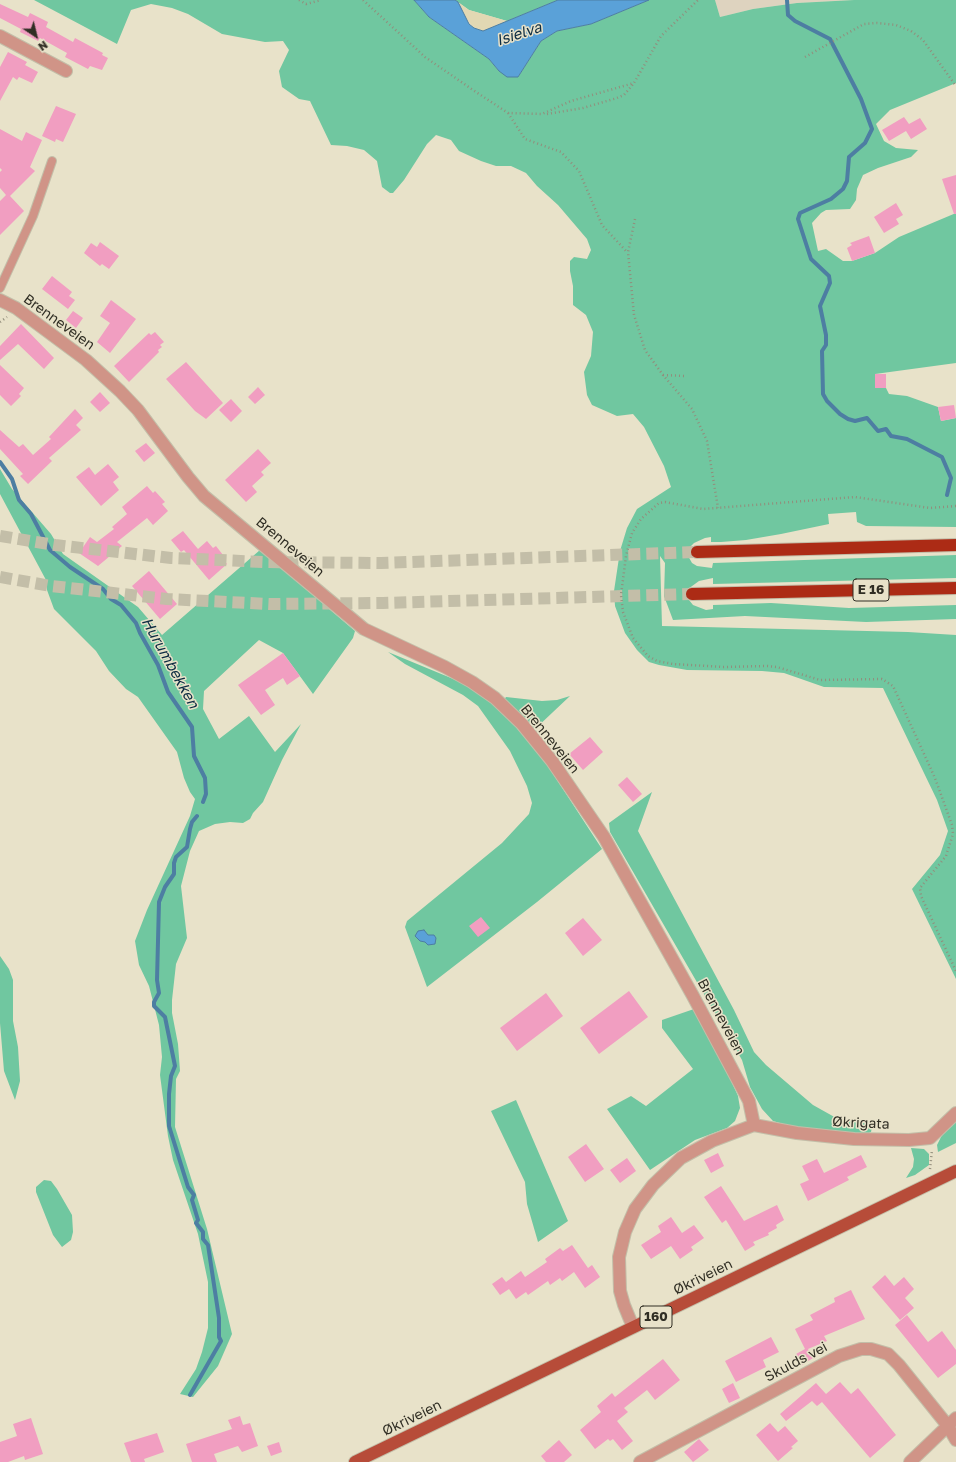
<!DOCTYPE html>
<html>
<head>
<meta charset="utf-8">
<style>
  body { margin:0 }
  #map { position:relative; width:956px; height:1462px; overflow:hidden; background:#e8e2c9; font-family:"Golos Text",sans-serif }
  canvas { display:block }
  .north { position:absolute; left:16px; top:16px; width:40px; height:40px; -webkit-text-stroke:3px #e8e2c9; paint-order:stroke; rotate:145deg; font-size:11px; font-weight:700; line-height:16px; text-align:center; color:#302e24 }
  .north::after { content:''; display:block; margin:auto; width:14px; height:18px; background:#302e24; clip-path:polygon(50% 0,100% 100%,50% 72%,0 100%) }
</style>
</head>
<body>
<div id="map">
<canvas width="956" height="1462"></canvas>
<div class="north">N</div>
</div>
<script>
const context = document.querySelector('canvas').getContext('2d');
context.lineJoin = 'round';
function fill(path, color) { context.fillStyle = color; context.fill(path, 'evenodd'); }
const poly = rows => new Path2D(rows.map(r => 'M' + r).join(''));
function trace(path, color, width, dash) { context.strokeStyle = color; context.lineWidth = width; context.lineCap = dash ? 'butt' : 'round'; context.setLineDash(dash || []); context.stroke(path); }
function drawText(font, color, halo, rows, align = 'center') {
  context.font = font + ' "Golos Text",sans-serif'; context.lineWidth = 3; context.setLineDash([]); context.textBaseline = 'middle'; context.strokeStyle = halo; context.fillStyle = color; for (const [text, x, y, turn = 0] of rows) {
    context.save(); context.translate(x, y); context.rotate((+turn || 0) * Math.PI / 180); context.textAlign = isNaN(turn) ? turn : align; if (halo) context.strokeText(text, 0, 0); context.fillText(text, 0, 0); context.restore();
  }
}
fill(poly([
  [715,0,854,0,797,3,753,9,720,17]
]), '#ded3bf');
fill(poly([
  [34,0,414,0,429,17,489,59,499,71,518,77,541,41,557,31,591,24,649,0,715,0,720,17,753,9,797,3,854,0,956,0,956,83,890,110,876,124,884,141,896,148,918,150,911,157,878,168,863,175,857,189,856,200,850,209,826,210,821,213,812,223,818,251,826,249,843,261,852,261,875,253,899,237,956,213,956,363,875,374,875,388,886,388,889,394,907,396,938,407,941,421,956,418,956,527,866,526,857,522,856,512,828,514,829,524,781,534,746,540,721,542,711,542,711,537,705,538,694,543,689,548,687,554,692,563,697,566,712,568,713,563,956,555,956,578,713,584,713,578,699,581,688,589,687,593,689,600,693,605,706,610,713,609,713,605,771,603,849,608,956,605,956,619,866,622,745,616,673,620,664,596,665,563,660,556,662,626,908,632,956,635,956,979,912,889,940,855,948,831,937,800,883,688,824,687,784,673,762,671,687,670,659,665,649,662,637,650,625,633,615,606,614,591,620,551,627,528,637,509,671,487,664,466,644,427,633,414,617,416,592,405,587,395,584,372,591,356,593,332,586,315,573,305,573,286,570,271,570,261,574,257,587,259,591,250,587,239,558,205,537,186,526,173,511,166,496,166,481,161,459,151,451,140,436,135,427,144,404,180,393,193,390,193,382,187,377,161,364,150,347,146,331,145,310,101,299,99,282,87,279,71,289,50,283,41,265,42,222,34,188,14,172,8,151,4,131,10,117,44],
  [455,0,558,0,507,21,469,10],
  [0,469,12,489,51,534,63,554,138,607,162,635,260,550,355,631,353,638,313,694,283,653,259,640,204,691,203,709,219,739,249,716,275,752,301,724,282,760,263,802,253,813,250,819,243,823,230,822,215,824,199,831,190,851,181,886,187,938,176,964,172,1000,172,1013,178,1044,180,1071,176,1079,175,1127,207,1229,232,1334,218,1366,193,1397,180,1394,196,1369,202,1352,208,1328,208,1282,198,1234,173,1160,168,1136,160,1075,162,1057,159,1025,149,986,139,965,135,941,147,910,190,816,195,799,190,792,184,778,177,752,138,697,126,689,109,671,96,651,54,609,47,590,46,580,0,494],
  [388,652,468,685,504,713,544,760,602,849,537,902,427,987,405,927,407,921,502,843,529,814,532,803,527,786,510,751,478,706,463,695,405,664],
  [570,696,535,729,504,700,506,697,542,701,557,700],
  [652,792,638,831,734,1010,754,1052,766,1065,813,1105,838,1119,869,1124,872,1127,871,1132,867,1134,819,1131,783,1124,773,1121,762,1109,750,1087,742,1060,610,832,609,823],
  [0,956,9,969,13,980,13,1021,18,1047,20,1081,15,1100,4,1071,0,1023],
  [694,1009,726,1069,738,1096,740,1108,735,1121,727,1128,695,1140,650,1170,607,1109,631,1096,646,1106,693,1069,662,1028,662,1020],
  [516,1100,568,1221,538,1242,527,1204,525,1182,491,1111],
  [956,1120,956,1143,938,1152,937,1145,943,1133],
  [911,1148,924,1149,929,1154,929,1165,915,1175,906,1178,913,1167,914,1159],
  [44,1180,51,1181,57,1189,72,1215,73,1232,71,1240,62,1247,53,1235,36,1192,36,1187]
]), '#70c7a0');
fill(poly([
  [458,2,469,10,507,21,483,31,474,28,465,17]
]), '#e2d8b3');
const water = poly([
  [414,0,455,0,458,2,469,24,474,28,483,31,558,0,649,0,591,24,557,31,541,41,518,77,507,77,499,71,489,59,429,17,414,0],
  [424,930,428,935,434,935,436,938,435,944,428,945,425,942,420,941,415,936,418,931,424,930]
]);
fill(water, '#5aa1d8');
trace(water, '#4d7ea2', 1);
trace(poly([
  [787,0,788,15,795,21,830,39,861,99,872,129,865,143,849,157,847,181,843,189,831,199,800,213,798,219,811,259,829,276,830,283,820,306,826,335,826,345,822,351,823,394,827,401,840,414,848,419,855,421,867,418,878,431,886,429,891,436,907,439,942,457,951,478,947,495],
  [0,462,12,479,19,500,31,514,50,550,70,567,103,589,111,599,121,605,136,623,140,633,158,665,168,692,192,727,194,756,205,778,206,794,203,802],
  [190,1395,221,1341,219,1337,219,1318,208,1245,203,1239,203,1232,196,1223,198,1220,192,1200,194,1195,188,1187,169,1126,169,1094,171,1076,175,1066,165,1017,154,1006,154,1002,159,993,157,980,159,902,165,887,174,874,174,863,176,857,187,847,190,829,192,822,197,816]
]), '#4d7ea2', 4);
fill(poly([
  [0,4,28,17,30,13,48,22,46,27,73,42,75,38,103,53,102,55,108,58,102,70,90,66,88,69,65,57,67,53,40,38,38,41,20,32,21,29,0,18],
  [8,52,27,62,25,65,38,72,32,83,19,77,17,80,13,77,0,101,0,67],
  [56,106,76,114,63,142,56,139,55,142,42,136],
  [904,117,909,124,920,118,927,129,911,139,906,131,889,141,882,130],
  [0,129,22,141,26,132,42,140,30,167,35,171,10,196,24,211,0,235,0,201,6,195,0,188,0,172,2,170,0,168],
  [956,175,956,214,954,214,942,179],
  [896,203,903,215,896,219,899,224,884,233,874,217],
  [869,236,875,253,852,261,847,248,852,245,850,243],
  [100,242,119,256,109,269,102,264,100,266,84,253,91,243,97,247],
  [52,276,72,292,69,296,75,300,68,309,42,289],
  [111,300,136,319,110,353,97,342,110,323,100,316],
  [73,311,83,318,76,328,66,320],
  [21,324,54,358,44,369,18,344,0,360,0,346],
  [155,332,164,342,160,345,162,347,158,350,159,352,129,382,114,366,149,333,151,335],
  [186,362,223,403,206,419,195,411,166,379],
  [0,365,24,388,19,394,21,396,11,406,0,395],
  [875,374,886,374,886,388,875,388],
  [258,387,265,395,255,404,248,397],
  [100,392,110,403,100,412,90,402],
  [231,399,242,411,231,422,219,410],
  [954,405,956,418,941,421,938,407],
  [75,409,83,418,76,425,81,430,49,458,52,461,28,484,20,476,23,474,0,449,0,430,19,447,23,444,33,455,51,439,49,437],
  [146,443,155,453,144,462,135,451],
  [258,449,271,463,261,472,264,475,252,486,257,492,246,502,225,480],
  [108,464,119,477,113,482,119,490,101,506,76,477,89,467,95,475],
  [147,486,153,493,155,491,165,502,162,504,168,511,153,525,147,518,117,542,122,546,98,566,79,553,90,537,97,542,114,529,112,527,127,514,122,507],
  [183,531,198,549,207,541,213,548,216,546,223,555,221,557,227,564,209,580,184,550,181,552,171,540],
  [149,571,177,604,160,619,132,586],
  [283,653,300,676,287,685,283,678,265,690,275,705,261,715,238,685],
  [590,737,603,752,583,770,569,754],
  [627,777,642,794,633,802,618,785],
  [481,917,490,928,478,937,469,926],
  [583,918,602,940,583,956,565,933],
  [629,991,648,1017,599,1054,580,1028],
  [546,993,563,1016,517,1051,500,1028],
  [586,1144,604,1169,585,1182,568,1157],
  [718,1153,724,1166,711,1173,704,1160],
  [861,1155,867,1167,847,1177,849,1180,808,1201,800,1184,809,1180,802,1166,817,1159,824,1173],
  [627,1158,636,1171,620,1183,610,1170],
  [721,1186,744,1221,777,1205,784,1220,776,1225,777,1228,768,1233,769,1235,753,1242,755,1245,745,1251,726,1220,722,1223,704,1197],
  [671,1217,682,1233,694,1225,704,1238,691,1247,693,1250,680,1259,671,1246,651,1259,641,1245,661,1232,658,1226],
  [572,1245,588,1268,592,1265,600,1277,585,1288,574,1272,562,1281,560,1278,550,1285,548,1281,528,1295,526,1292,516,1299,509,1289,500,1295,492,1284,502,1277,506,1282,521,1271,525,1277,547,1262,545,1259,560,1248,563,1251],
  [885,1275,894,1286,904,1277,914,1289,905,1298,914,1308,900,1320,872,1287],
  [851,1290,865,1319,824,1336,827,1341,808,1349,813,1358,802,1365,796,1354,805,1349,795,1329,813,1320,810,1315,835,1302,834,1298],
  [907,1315,928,1342,942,1331,956,1350,956,1364,938,1378,895,1325],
  [771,1337,779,1352,763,1360,766,1367,736,1382,725,1361],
  [663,1359,680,1380,655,1400,647,1390,624,1408,628,1412,617,1421,633,1441,622,1450,613,1439,610,1441,608,1439,595,1449,580,1430,601,1412,597,1406,612,1393,615,1397],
  [840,1382,851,1394,858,1388,896,1435,870,1458,822,1402,817,1406,812,1401,786,1421,780,1414,816,1383,826,1394],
  [733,1383,740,1398,729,1403,722,1389],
  [240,1416,243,1425,250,1423,258,1446,242,1452,238,1446,214,1454,217,1462,192,1462,186,1444,232,1429,228,1420],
  [31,1418,43,1454,25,1460,24,1456,8,1462,0,1462,0,1442,17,1436,13,1424],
  [770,1423,778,1432,785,1426,798,1441,791,1447,793,1448,778,1461,756,1435],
  [157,1433,164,1452,144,1459,145,1462,131,1462,124,1443],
  [699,1439,709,1450,693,1462,684,1452],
  [559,1440,572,1455,564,1462,546,1462,541,1456],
  [279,1442,282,1452,271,1456,267,1446]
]), '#f19ec1');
trace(poly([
  [0,536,55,545,171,558,265,562,381,563,697,552],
  [0,577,51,586,167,599,269,604,383,603,692,594]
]), '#c3bea8', 12, [12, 6]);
const lane = poly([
  [0,288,33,216,52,161]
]);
const street = poly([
  [0,36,66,71],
  [0,300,16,308,86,360,120,391,138,410,188,477,204,496,364,629,445,667,472,682,495,698,522,724,552,761,604,837,693,996,749,1101,754,1125,712,1141,681,1158,653,1185,635,1209,625,1232,619,1257,620,1291,624,1305,633,1327],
  [754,1125,797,1133,854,1139,909,1140,930,1138,956,1113],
  [640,1462,839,1356,861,1349,871,1349,888,1354,899,1365,948,1426,956,1440],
  [910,1462,956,1418]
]);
const primary = poly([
  [355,1462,956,1171]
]);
const highway = poly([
  [697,552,956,545],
  [692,594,956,588]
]);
trace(lane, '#c3bea8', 10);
trace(street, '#c3bea8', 14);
trace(primary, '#c3bea8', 14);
trace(highway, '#c3bea8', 14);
trace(poly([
  [299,0,306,4,321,0],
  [363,0,425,57,473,90,508,113,542,114,571,101,634,83,661,36,698,0],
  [805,57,864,24,877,23,896,25,911,31,923,40,956,86],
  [508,113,525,139,561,152,579,171,602,225,627,252],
  [547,114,583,108,617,98,624,95,634,83],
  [635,219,628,252,634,315,645,350,663,375,692,409,707,441,718,508],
  [0,322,7,317],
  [663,375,685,376],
  [956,506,930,508,855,497,703,509,665,502,659,503,641,519,632,533,626,556,621,595,623,612,633,638,648,656,657,661,673,664,723,667,767,666,777,667,820,680,882,679,893,686,935,778,952,825,953,834,946,856,920,888,921,896,956,971],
  [930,1169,932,1150]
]), '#928e7c', 2.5, [1, 3]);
trace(lane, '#d09487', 8);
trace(street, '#d09487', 12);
trace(primary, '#b74c39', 12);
trace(highway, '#ac2b15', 12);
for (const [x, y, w] of [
  [871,590,36],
  [656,1317,32]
]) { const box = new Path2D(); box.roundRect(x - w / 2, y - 11, w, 22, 3); context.fillStyle = '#e8e2c9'; context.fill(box); trace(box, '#302e24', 1); }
drawText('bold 13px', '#302e24', null, [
  ["E 16",871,590],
  ["160",656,1317]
]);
drawText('14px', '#302e24', '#e8e2c9', [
  ["Brenneveien",59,322,36],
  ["Brenneveien",290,547,40],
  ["Brenneveien",550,739,51],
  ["Brenneveien",721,1017,62],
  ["Økrigata",861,1123,3],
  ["Økriveien",703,1277,-26],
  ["Skulds vei",796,1362,-28],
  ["Økriveien",412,1418,-26]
]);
drawText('italic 15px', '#0c2c42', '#e8e2c9', [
  ["Isielva",519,34,-18],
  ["Hurumbekken",170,663,61]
]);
</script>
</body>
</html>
